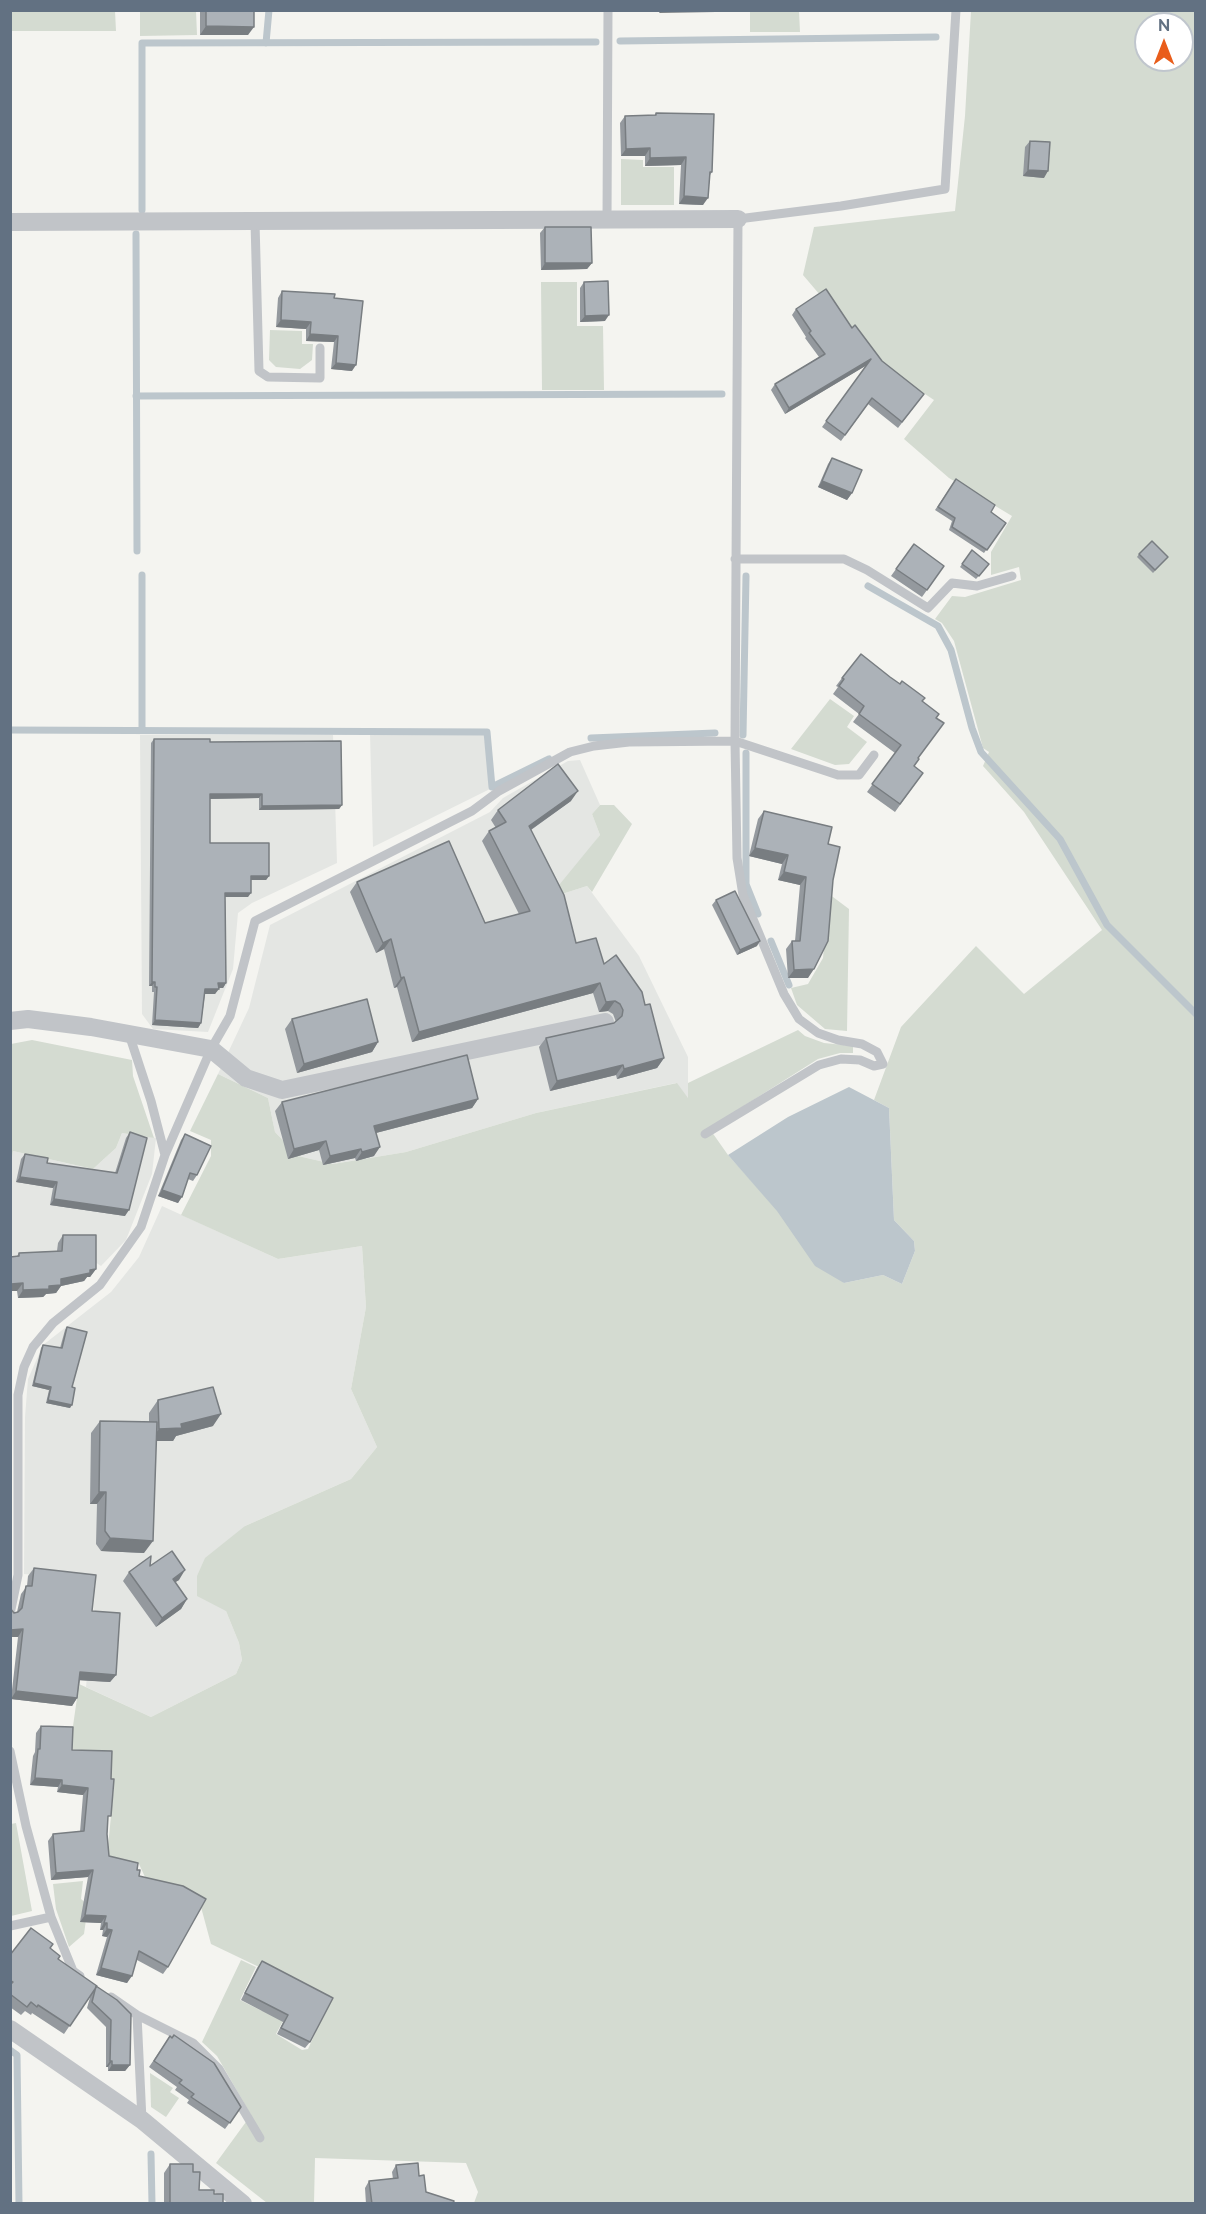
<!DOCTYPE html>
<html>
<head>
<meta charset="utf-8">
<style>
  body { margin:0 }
  #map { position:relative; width:1206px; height:2214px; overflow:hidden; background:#f4f4f0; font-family:Raleway,sans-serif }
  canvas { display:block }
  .frame { position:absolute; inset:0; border:12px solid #627182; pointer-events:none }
  .north { position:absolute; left:1134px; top:12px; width:60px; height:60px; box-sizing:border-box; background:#fff; border:2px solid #c0c6cd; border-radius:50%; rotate:0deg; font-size:16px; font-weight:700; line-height:24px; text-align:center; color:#627182 }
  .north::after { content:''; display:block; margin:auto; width:21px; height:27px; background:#e95d1b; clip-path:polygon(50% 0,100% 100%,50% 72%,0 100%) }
</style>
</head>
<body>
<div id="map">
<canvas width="1206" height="2214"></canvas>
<div class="frame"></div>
<div class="north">N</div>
</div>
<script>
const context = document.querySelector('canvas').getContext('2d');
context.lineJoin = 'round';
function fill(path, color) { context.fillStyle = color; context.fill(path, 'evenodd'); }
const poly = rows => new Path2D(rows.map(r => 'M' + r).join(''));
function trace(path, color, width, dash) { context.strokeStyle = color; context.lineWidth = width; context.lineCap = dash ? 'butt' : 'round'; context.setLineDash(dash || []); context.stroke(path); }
fill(poly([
  [370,733,484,733,490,789,373,847],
  [140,735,333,735,337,863,252,903,238,913,233,969,208,1032,153,1029,142,1014],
  [580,760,600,805,592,814,600,835,559,895,587,886,639,956,688,1057,688,1099,676,1083,536,1113,406,1152,333,1164,298,1156,275,1132,268,1098,218,1074,249,1008,270,925,490,812,503,798,568,761],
  [122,1133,156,1138,152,1174,126,1240,101,1266,95,1262,54,1255,11,1256,10,1162,13,1151,93,1169,116,1148],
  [162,1206,278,1259,362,1246,366,1307,351,1389,377,1447,351,1479,245,1526,226,1611,239,1643,242,1660,236,1674,151,1717,86,1687,96,1581,24,1574,25,1417,28,1379,43,1345,111,1292,139,1257]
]), '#e4e6e3');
fill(poly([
  [10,11,115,11,116,31,11,31],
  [140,11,196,11,197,35,140,36],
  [750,11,799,11,800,32,750,32],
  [971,11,1195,11,1195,2203,474,2203,478,2192,466,2163,315,2158,314,2203,267,2203,216,2163,251,2115,217,2056,202,2042,241,1960,256,1967,240,2000,262,2011,264,2008,284,2019,276,2034,302,2050,308,2049,330,2001,211,1944,198,1896,145,1877,139,1864,107,1857,114,1785,85,1782,69,1754,79,1684,151,1717,236,1674,242,1660,239,1643,226,1611,197,1596,197,1576,205,1558,245,1526,351,1479,377,1447,351,1389,366,1307,362,1246,278,1259,181,1215,211,1156,211,1140,190,1131,218,1074,268,1098,275,1132,298,1156,333,1164,406,1152,536,1113,677,1083,688,1098,688,1083,798,1030,805,1036,824,1043,853,1046,853,1053,840,1053,818,1059,709,1128,728,1155,844,1283,883,1275,902,1284,915,1251,914,1241,894,1220,889,1108,874,1100,901,1027,976,946,1024,994,1102,930,1024,812,983,766,989,752,983,748,954,641,942,623,935,619,952,596,965,597,1021,580,1019,567,991,575,991,552,1012,516,949,478,904,439,934,400,877,362,803,275,814,227,955,211,965,116],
  [1146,24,1182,24,1182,60,1146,60],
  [621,159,643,160,643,167,674,167,674,205,621,205],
  [541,282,577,282,577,326,603,326,604,390,542,390],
  [270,330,302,331,302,344,313,344,312,360,300,369,276,367,269,360],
  [830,699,854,716,847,727,867,742,849,764,835,765,791,749],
  [600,805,614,805,632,824,592,892,587,886,559,895,555,890,600,835,592,814],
  [829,894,849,909,847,1031,825,1029,797,1005,791,988,808,984,823,958],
  [32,1040,132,1060,133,1076,154,1138,122,1133,116,1148,93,1169,13,1151,11,1162,11,1044],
  [16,1823,32,1911,11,1916,11,1824],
  [83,1881,81,1899,88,1905,84,1934,69,1947,56,1909,53,1884],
  [150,2073,173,2088,170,2092,179,2098,166,2117,151,2107]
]), '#d4dbd1');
fill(poly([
  [849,1087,889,1108,894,1220,914,1241,915,1251,902,1284,883,1275,844,1283,815,1266,777,1211,728,1155,788,1117]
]), '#bcc6cc');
trace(poly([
  [620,41,936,37],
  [266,43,269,10],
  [142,210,142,43,596,42],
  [136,234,137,551],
  [136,396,722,394],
  [142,575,142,729],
  [868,586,938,626,951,650,972,728,981,752,1060,839,1107,925,1196,1014],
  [10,730,487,732,492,787,549,759],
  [743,735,746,576],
  [591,738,715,733],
  [746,753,746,884,758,914],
  [771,941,789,985],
  [10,2050,17,2055,19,2204],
  [151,2154,152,2204]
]), '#bcc6cc', 7);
trace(poly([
  [607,220,608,10],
  [255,222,259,371,268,377,320,378,320,348],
  [735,559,844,559,867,570,928,608,952,583,977,586,1012,576],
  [129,1034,151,1101,165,1155],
  [705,1134,819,1065,841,1059,860,1060,874,1066,883,1064,877,1052,862,1044,838,1040,818,1033,799,1019,784,994,743,895,737,858,735,741,738,219,841,206,945,189,956,10],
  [10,1614,18,1575,18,1395,24,1367,33,1347,53,1323,100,1285,141,1227,165,1155,211,1049,230,1016,255,921,472,811,499,791,570,752,594,746,629,742,735,741,838,775,859,775,874,755],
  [10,1751,26,1826,51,1917,10,1926],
  [51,1917,73,1971,80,1976],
  [111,1997,137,2015,142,2120],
  [137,2015,193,2043,219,2069,260,2138]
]), '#c1c4c8', 9);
trace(poly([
  [10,222,738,219],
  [10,1021,28,1019,91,1027,211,1049,246,1078,282,1090,605,1022],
  [10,2029,142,2120,243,2204]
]), '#c1c4c8', 18);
fill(poly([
  [200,10,254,10,248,35,200,35],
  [656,113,712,172,710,175,703,205,679,204,681,165,645,166,645,156,621,156,620,123,625,116,654,116],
  [1030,141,1044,178,1023,176,1025,147],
  [545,227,592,263,587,269,541,270,540,233],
  [584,282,605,321,580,322,580,288],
  [282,291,334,298,352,371,331,369,334,342,306,341,306,329,276,327,278,298],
  [796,309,852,328,882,361,924,394,898,428,868,404,841,441,822,427,867,365,785,414,771,390,775,384,819,357,805,338,806,337,792,315],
  [832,458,852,493,847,500,818,487,828,464],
  [956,479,991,512,1006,523,984,553,949,530,952,521,935,510],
  [914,544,944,566,922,597,891,576],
  [972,550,987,567,976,579,960,567],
  [1139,554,1168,557,1153,573,1137,557],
  [890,677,922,701,936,718,914,766,923,773,895,812,867,792,895,753,853,722,859,714,833,694,838,687,836,686,842,678],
  [154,739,210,742,342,805,339,809,259,810,259,798,210,799,210,843,269,876,266,880,251,880,248,897,225,897,226,983,223,988,218,988,215,994,205,994,201,1023,198,1028,152,1025,154,992,152,992,152,986,149,986,151,743],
  [571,801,531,830,576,943,604,964,645,1005,664,1058,657,1068,617,1079,616,1075,550,1091,539,1047,546,1038,614,1023,616,1022,613,1014,608,1011,599,1012,593,993,412,1042,397,987,394,988,384,949,376,953,350,892,357,882,485,923,519,914,482,841,489,831,496,828,491,820,498,810],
  [764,811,828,844,808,978,788,978,786,949,792,941,795,941,800,885,778,880,782,864,749,856,758,819],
  [716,900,757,946,737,955,712,905],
  [292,1019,378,1042,372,1052,297,1073,285,1029],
  [478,1099,472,1108,376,1133,374,1156,356,1161,355,1158,323,1165,319,1150,288,1159,275,1111,282,1102],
  [130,1132,125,1216,50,1205,53,1188,16,1182,21,1159,25,1154,47,1163,115,1173,126,1138],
  [185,1134,197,1175,193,1181,188,1179,178,1203,158,1196,181,1140],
  [63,1235,96,1269,90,1277,87,1277,84,1281,61,1286,56,1293,46,1294,43,1297,18,1298,17,1291,10,1291,10,1257,17,1256,19,1253,57,1251,58,1243],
  [67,1327,72,1387,70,1408,46,1403,49,1390,32,1386,41,1348,43,1345,60,1348,65,1330],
  [158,1400,213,1426,176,1436,173,1441,156,1441,144,1553,101,1551,96,1544,97,1504,90,1504,91,1433,100,1421,149,1422,149,1413],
  [150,1566,179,1580,175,1582,187,1599,181,1609,156,1627,123,1581,129,1572],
  [34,1568,92,1611,116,1675,110,1682,80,1680,77,1698,72,1706,11,1699,18,1637,14,1613,17,1612,21,1594,27,1586,28,1576],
  [41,1726,72,1750,108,1821,107,1834,109,1856,137,1870,168,1967,163,1974,137,1960,127,1983,96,1975,107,1937,102,1936,103,1930,100,1930,101,1923,80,1922,88,1877,51,1880,48,1841,53,1834,80,1832,83,1795,57,1792,58,1787,30,1785,33,1756,35,1752,36,1733],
  [50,1948,58,1959,97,1986,130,2065,125,2071,108,2071,108,2067,106,2067,106,2027,87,2008,91,1994,64,2034,32,2013,31,2015,25,2011,21,2015,10,2007,10,1955],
  [262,1961,310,2042,305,2048,277,2034,283,2022,241,2000,257,1968],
  [170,2036,241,2107,225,2129,187,2103,189,2100,175,2090,177,2087,149,2067],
  [170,2164,193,2172,199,2190,214,2194,223,2204,164,2204,164,2173],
  [396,2165,419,2176,426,2192,453,2204,366,2204,365,2188,369,2181,393,2179,392,2172]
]), '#94999e');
fill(poly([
  [661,10,717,10,716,12,659,13],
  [206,26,254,27,248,35,200,35],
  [650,148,645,156,621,156,626,149],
  [686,157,681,165,645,166,650,158],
  [1028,170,1048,171,1044,178,1023,176],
  [684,196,708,198,703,205,679,204],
  [545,263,592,263,587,269,541,270],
  [609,315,605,321,580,322,585,316],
  [281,320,311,322,306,329,276,327],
  [310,334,338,336,334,342,306,341],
  [871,359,867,365,785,414,789,408],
  [336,363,356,365,352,371,331,369],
  [822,481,852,493,847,500,818,487],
  [578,791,571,801,522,836,529,826],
  [210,794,262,794,259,798,207,799],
  [342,805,339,809,259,810,262,806],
  [755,848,788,855,782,864,749,856],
  [784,872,806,877,800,885,778,880],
  [251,876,269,876,266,880,248,880],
  [225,893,251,893,248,897,222,897],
  [391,939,384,949,376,953,383,943],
  [760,941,757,946,737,955,740,950],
  [814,969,808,978,788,978,794,970],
  [404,977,397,987,394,988,401,978],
  [152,982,155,982,152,986,149,986],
  [218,983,226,983,223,988,215,988],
  [600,983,593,993,412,1042,419,1032],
  [205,989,219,989,215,994,202,994],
  [615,1001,608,1011,599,1012,606,1002],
  [155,1020,201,1023,198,1028,152,1025],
  [378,1042,372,1052,297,1073,304,1064],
  [664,1058,657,1068,617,1079,624,1069],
  [623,1065,616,1075,550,1091,557,1081],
  [478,1099,472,1108,368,1135,374,1126],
  [326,1141,319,1150,288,1159,294,1149],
  [380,1147,374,1156,356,1161,362,1152],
  [361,1149,355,1158,323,1165,330,1156],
  [20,1177,57,1182,53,1188,16,1182],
  [162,1190,182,1197,178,1203,158,1196],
  [54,1199,129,1210,125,1216,50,1205],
  [96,1269,90,1277,87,1277,84,1281,61,1286,56,1293,46,1294,43,1297,18,1298,23,1290,90,1270],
  [23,1283,17,1291,10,1291,11,1284],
  [34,1383,51,1387,49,1390,32,1386],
  [48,1400,72,1405,70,1408,46,1403],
  [221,1414,213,1426,176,1436,173,1441,150,1441,159,1429],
  [99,1492,106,1492,97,1504,90,1504],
  [110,1538,153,1541,144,1553,101,1551],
  [185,1570,179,1580,166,1588,173,1579],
  [187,1599,181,1609,156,1627,162,1618],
  [23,1629,18,1637,10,1637,10,1630],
  [80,1672,116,1675,110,1682,75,1680],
  [16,1691,77,1698,72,1706,11,1699],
  [35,1778,62,1780,58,1787,30,1785],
  [62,1785,88,1788,83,1795,57,1792],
  [93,1870,88,1877,51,1880,56,1873],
  [85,1915,106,1916,101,1923,80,1922],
  [104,1923,107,1923,103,1930,100,1930],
  [107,1929,112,1930,107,1937,102,1936],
  [101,1968,132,1976,127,1983,96,1975],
  [110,2061,112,2061,108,2067,106,2067],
  [112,2065,130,2065,125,2071,108,2071]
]), '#787d81');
const building = poly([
  [206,10,254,10,254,27,206,26,206,10],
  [656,113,714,114,712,172,710,172,708,198,684,196,686,157,650,158,650,148,626,149,625,116,656,115,656,113],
  [1030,141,1050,142,1048,171,1028,170,1030,141],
  [545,227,591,227,592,263,545,263,545,227],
  [608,281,609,315,585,316,584,282,608,281],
  [826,289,852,328,855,325,882,361,924,394,902,422,872,398,845,435,826,421,871,359,789,408,775,384,825,354,809,333,811,331,796,309,826,289],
  [282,291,335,294,334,298,363,301,356,365,336,363,338,336,310,334,311,322,281,320,282,291],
  [832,458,862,470,852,493,822,481,832,458],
  [956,479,995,505,991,512,1006,523,987,550,952,527,955,518,938,507,956,479],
  [1152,541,1168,557,1155,570,1139,554,1152,541],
  [914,544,944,566,927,590,896,569,914,544],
  [972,550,989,564,979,576,962,564,972,550],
  [861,654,890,677,900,684,902,681,925,698,922,701,939,714,936,718,944,723,918,758,919,759,914,766,923,773,900,804,872,784,901,745,859,714,864,706,839,686,844,679,842,678,861,654],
  [154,739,210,739,210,742,341,741,342,805,262,806,262,794,210,794,210,843,269,843,269,876,251,876,251,893,225,893,226,983,218,983,219,989,205,989,201,1023,155,1020,157,987,155,987,155,982,152,982,154,739],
  [558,764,578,791,529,826,564,895,576,943,596,938,604,964,616,955,642,992,645,1005,650,1004,664,1058,624,1069,623,1065,557,1081,546,1038,614,1023,622,1016,623,1010,620,1004,615,1001,606,1002,600,983,419,1032,404,977,401,978,391,939,383,943,357,882,449,841,485,923,530,911,489,831,506,822,498,810,558,764],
  [764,811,832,827,828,844,840,847,833,880,828,941,814,969,794,970,792,941,800,941,806,877,784,872,788,855,755,848,764,811],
  [735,891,760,941,740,950,716,900,735,891],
  [367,999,378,1042,304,1064,292,1019,367,999],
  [467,1055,478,1099,374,1126,380,1147,362,1152,361,1149,330,1156,326,1141,294,1149,282,1102,467,1055],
  [130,1132,147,1138,129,1210,54,1199,57,1182,20,1177,25,1154,48,1158,47,1163,117,1173,130,1132],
  [185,1134,211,1146,197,1175,190,1173,182,1197,162,1190,185,1134],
  [63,1235,96,1235,96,1269,90,1270,90,1273,61,1279,61,1285,49,1286,49,1289,23,1290,23,1283,11,1284,10,1257,19,1256,19,1253,62,1251,63,1235],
  [67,1327,87,1332,72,1387,75,1388,72,1405,48,1400,51,1387,34,1383,43,1345,62,1348,67,1327],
  [213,1387,221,1414,181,1424,182,1428,159,1429,158,1400,213,1387],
  [100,1421,157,1422,153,1541,110,1538,105,1531,106,1492,99,1492,100,1421],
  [172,1551,185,1570,173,1579,187,1599,162,1618,129,1572,151,1556,150,1566,172,1551],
  [34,1568,96,1575,92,1611,120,1613,116,1675,80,1672,77,1698,16,1691,23,1629,10,1630,10,1608,14,1613,18,1612,22,1608,26,1586,32,1586,34,1568],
  [41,1726,73,1727,72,1750,112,1751,111,1779,114,1779,111,1816,108,1816,107,1834,109,1856,138,1863,137,1870,140,1870,139,1876,183,1886,206,1899,168,1967,139,1951,132,1976,101,1968,112,1930,107,1929,107,1923,104,1923,106,1916,85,1915,93,1870,56,1873,53,1834,84,1831,88,1788,62,1785,62,1780,35,1778,38,1749,40,1749,41,1726],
  [31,1928,53,1944,50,1948,60,1956,58,1959,97,1986,70,2026,38,2005,37,2007,31,2002,27,2007,10,1994,10,1985,13,1982,10,1980,10,1955,31,1928],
  [262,1961,333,1998,310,2042,281,2028,288,2015,245,1993,262,1961],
  [96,1986,117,2000,131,2014,130,2065,112,2065,112,2061,110,2061,111,2020,92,2002,96,1986],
  [174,2035,214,2063,241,2107,230,2123,191,2097,194,2094,179,2083,182,2080,154,2061,170,2036,172,2038,174,2035],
  [418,2163,419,2176,424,2175,426,2192,454,2201,453,2204,372,2204,369,2181,398,2178,396,2165,418,2163],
  [170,2164,193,2164,193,2172,200,2172,199,2190,214,2190,214,2194,223,2194,223,2204,170,2204,170,2164]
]);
fill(building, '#acb2b8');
trace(building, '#787d81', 1.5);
</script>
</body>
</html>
